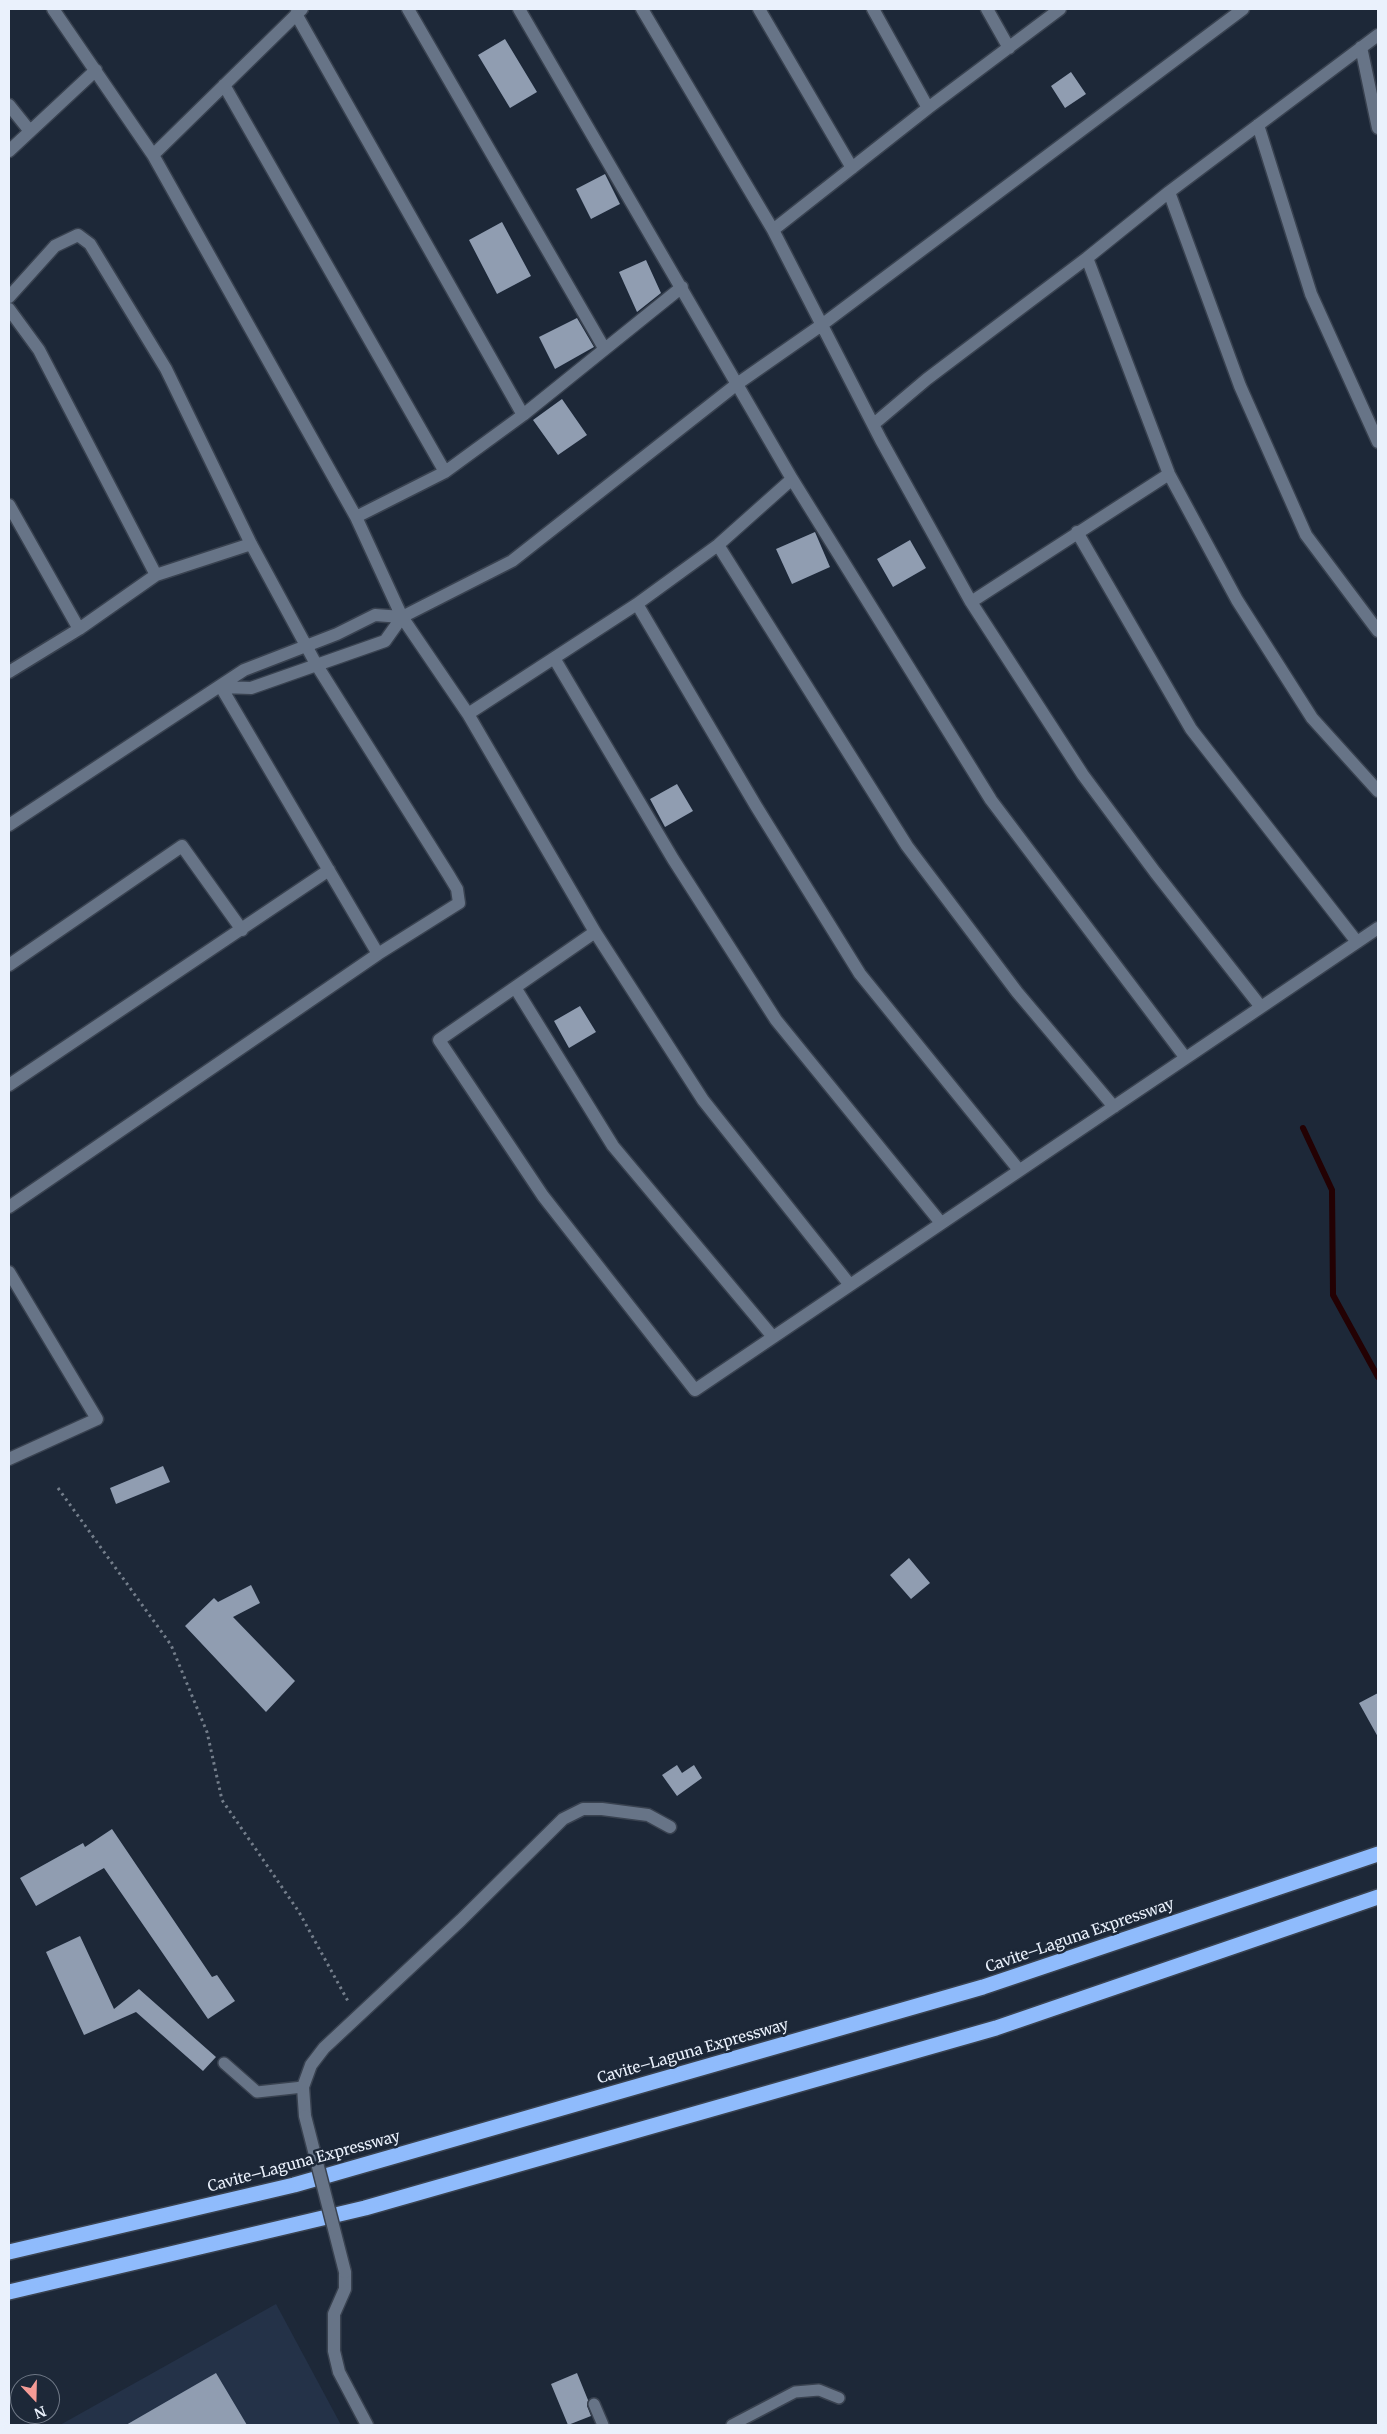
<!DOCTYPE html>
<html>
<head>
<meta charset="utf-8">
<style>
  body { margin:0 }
  #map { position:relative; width:1387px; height:2434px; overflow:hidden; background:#1d2838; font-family:Merriweather,serif }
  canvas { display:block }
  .frame { position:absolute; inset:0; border:10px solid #eaf1fc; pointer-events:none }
  .north { position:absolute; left:10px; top:2374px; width:50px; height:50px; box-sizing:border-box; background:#1d2838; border:1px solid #6f7886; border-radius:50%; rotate:159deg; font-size:14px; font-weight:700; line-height:20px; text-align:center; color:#eaf1fc }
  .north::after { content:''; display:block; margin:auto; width:18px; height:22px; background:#f59b96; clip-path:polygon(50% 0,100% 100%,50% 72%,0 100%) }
</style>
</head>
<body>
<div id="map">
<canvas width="1387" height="2434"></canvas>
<div class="frame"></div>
<div class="north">N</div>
</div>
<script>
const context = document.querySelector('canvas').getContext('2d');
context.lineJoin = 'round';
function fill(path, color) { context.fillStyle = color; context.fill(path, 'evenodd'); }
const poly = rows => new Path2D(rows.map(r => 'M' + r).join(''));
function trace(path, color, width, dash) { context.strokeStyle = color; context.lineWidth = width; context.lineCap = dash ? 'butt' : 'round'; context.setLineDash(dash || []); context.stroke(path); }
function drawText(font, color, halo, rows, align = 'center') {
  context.font = font + ' Merriweather,serif'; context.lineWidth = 5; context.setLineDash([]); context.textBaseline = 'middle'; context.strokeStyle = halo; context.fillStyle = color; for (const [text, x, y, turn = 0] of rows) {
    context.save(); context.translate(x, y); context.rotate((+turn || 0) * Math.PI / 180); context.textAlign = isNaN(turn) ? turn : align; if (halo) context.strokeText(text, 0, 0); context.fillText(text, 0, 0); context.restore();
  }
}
fill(poly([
  [276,2304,341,2425,60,2425]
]), '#243248');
trace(poly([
  [1303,1128,1332,1190,1333,1295,1378,1377]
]), '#230103', 6);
fill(poly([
  [505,39,537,92,510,108,478,55],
  [1071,72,1086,94,1065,108,1051,86],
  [605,174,620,204,591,219,576,189],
  [502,222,531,276,497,294,469,240],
  [646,260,661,293,637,312,619,272],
  [577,318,594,347,555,369,539,337],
  [562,399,587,435,558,455,533,420],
  [815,532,830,567,792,584,776,549],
  [910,540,926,568,893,587,877,559],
  [677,784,693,811,665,827,650,799],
  [580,1006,596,1032,569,1048,554,1021],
  [163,1466,170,1482,116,1504,110,1488],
  [909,1558,930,1583,911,1599,890,1575],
  [251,1585,260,1603,233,1617,295,1681,266,1712,185,1626,214,1598,218,1602],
  [1378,1693,1378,1737,1359,1703],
  [677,1765,682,1773,694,1765,702,1778,677,1796,662,1775],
  [112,1829,212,1977,217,1975,235,2001,208,2019,104,1868,36,1906,20,1878,83,1843,85,1847],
  [80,1936,114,2009,139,1989,216,2057,203,2071,136,2012,84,2035,46,1952],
  [216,2373,247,2425,126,2425],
  [577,2373,588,2400,587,2406,591,2416,568,2425,551,2384]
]), '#909db1');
const lane = poly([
  [224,2063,257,2092,303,2087],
  [594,2404,603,2425],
  [732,2425,795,2392,819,2390,839,2398]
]);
const street = poly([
  [53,9,153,155,356,517,402,617,468,714,595,932,703,1100,850,1285],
  [408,9,604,348],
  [519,9,792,479,991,800,1185,1057],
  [642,9,773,230,881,440,971,602,1083,775,1155,872,1261,1007],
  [759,9,852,168],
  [873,9,928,108],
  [987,9,1009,48],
  [296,14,523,415],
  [1361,47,1378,128],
  [224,85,445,472],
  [9,105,29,130],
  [1258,125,1311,294,1378,442],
  [9,151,96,70],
  [153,155,302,9],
  [1169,192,1240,386,1306,535,1378,631],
  [773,230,928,108,1060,9],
  [1087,258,1169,474,1237,600,1312,718,1378,791],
  [9,297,55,246,78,235,90,244,166,369,251,544,316,664,448,874,457,889,459,903,378,954,9,1207],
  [9,309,39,350,156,575],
  [875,423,927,379,1087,258,1169,192,1378,35],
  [9,505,79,629],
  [356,517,445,472,523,415,682,287],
  [1077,532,1191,729,1357,942],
  [718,545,907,846,1017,992,1114,1107],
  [971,602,1169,474],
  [637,604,756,806,860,974,1019,1170],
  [554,658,673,859,776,1020,941,1223],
  [9,672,79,629,156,575,251,544],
  [221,687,251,688,385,641,402,617,512,561,737,384,823,324,1243,9],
  [221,687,378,954],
  [468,714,637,604,718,545,792,479],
  [9,825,244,670,337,634,375,615,402,617],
  [595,932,439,1040,543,1196,695,1390,1378,928],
  [9,965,182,846,242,930],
  [516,989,613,1146,773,1337],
  [9,1085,329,870],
  [9,1272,97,1419,9,1459],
  [305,2116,303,2087,311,2065,324,2048,461,1920,563,1819,583,1809,602,1809,648,1815,670,1827],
  [345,2272,345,2289,334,2314,334,2351,339,2372,367,2425]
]);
const highway = poly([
  [9,2252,294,2185,983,1987,1378,1854],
  [9,2292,365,2208,996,2028,1378,1897]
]);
trace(lane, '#394250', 14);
trace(street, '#394250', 15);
trace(highway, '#394250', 18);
trace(poly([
  [58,1488,171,1645,207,1732,222,1800,299,1912,349,2003]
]), '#747e8b', 3, [2.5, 4]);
trace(lane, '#677487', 11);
trace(street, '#677487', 12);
trace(highway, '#8fbbfc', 15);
const streetBridge = poly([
  [305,2116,345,2272]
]);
trace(streetBridge, '#394250', 15, []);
trace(streetBridge, '#677487', 12);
drawText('15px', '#eaf1fc', '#1d2838', [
  ["Cavite–Laguna Expressway",1080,1936,-19],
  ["Cavite–Laguna Expressway",693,2052,-16],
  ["Cavite–Laguna Expressway",304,2162,-15]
]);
</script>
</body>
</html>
